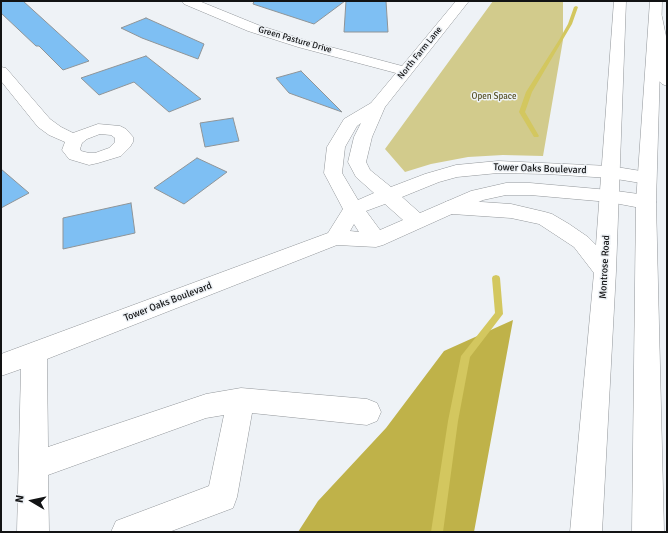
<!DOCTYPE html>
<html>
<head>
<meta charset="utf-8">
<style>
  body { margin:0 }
  #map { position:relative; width:668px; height:533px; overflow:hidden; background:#eef2f6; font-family:Signika,sans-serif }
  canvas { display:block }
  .frame { position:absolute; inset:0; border:2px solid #121314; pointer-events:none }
  .north { position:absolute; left:12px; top:481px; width:40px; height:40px; -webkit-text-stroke:3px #eef2f6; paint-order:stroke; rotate:279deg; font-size:11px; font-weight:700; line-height:16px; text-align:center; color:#121314 }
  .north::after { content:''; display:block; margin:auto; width:14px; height:18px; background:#121314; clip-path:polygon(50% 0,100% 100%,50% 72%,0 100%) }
</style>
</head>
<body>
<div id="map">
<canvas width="668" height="533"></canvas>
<div class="frame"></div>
<div class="north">N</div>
</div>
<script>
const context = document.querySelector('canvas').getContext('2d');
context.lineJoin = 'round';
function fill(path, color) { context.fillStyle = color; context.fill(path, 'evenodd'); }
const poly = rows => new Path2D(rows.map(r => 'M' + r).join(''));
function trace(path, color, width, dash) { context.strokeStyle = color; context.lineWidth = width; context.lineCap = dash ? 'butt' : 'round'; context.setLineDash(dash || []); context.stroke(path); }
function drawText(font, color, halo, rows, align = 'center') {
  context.font = font + ' Signika,sans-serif'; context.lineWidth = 3; context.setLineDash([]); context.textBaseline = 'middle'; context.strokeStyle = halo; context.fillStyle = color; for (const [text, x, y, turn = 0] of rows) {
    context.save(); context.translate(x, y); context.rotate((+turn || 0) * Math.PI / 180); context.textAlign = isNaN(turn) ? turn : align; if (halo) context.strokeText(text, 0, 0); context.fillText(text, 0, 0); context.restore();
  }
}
fill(poly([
  [493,1,563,1,563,40,543,156,503,155,468,157,431,164,405,172,385,149]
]), '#d2cb8c');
fill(poly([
  [513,320,474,532,298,532,318,501,386,428,444,351]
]), '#bfb249');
fill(poly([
  [576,6,578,7,572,24,532,92,525,112,539,136,538,137,534,137,519,112,526,92,559,40,568,24,574,7,576,6],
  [496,275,499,276,500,278,503,314,470,357,458,421,443,532,431,532,448,421,461,356,495,313,492,278,493,276,496,275]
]), '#d3c75f');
const building = poly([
  [1,1,23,1,89,61,63,70,39,46,36,46,1,13,1,1],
  [254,1,345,1,314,24,253,4,254,1],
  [346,1,386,1,388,32,344,32,346,1],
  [146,18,204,44,198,59,142,38,121,28,146,18],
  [146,56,201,99,169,112,134,82,99,95,81,78,146,56],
  [301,71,342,112,289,93,276,78,301,71],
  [233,118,239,141,205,147,200,123,233,118],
  [197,158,227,172,184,204,154,188,197,158],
  [1,169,29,193,1,208,1,169],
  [131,203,135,233,63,249,63,218,131,203]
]);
fill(building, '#7ebff3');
trace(building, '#8f9497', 1);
const minor = poly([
  [182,1,199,1,258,25,308,41,402,66,456,1,469,1,385,107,372,137,366,162,370,170,391,187,425,174,456,165,498,161,610,166,647,172,654,174,656,178,654,182,647,184,610,178,547,174,498,173,457,177,439,182,402,197,420,213,471,191,506,183,530,183,609,190,646,195,653,197,656,202,653,207,646,209,609,202,530,195,506,195,483,200,383,245,376,247,337,245,47,359,48,447,206,394,241,388,367,399,377,403,381,412,377,421,367,425,252,413,237,497,233,508,169,532,111,532,116,521,209,486,224,415,206,418,48,475,49,532,17,532,21,369,1,376,1,354,328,233,343,209,324,173,327,147,344,119,371,103,396,73,298,47,248,31,184,4,182,1],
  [361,123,354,137,348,162,356,177,374,193,358,200,342,173,345,147,357,126,361,123],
  [385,204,403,220,380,230,366,211,385,204],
  [354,224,359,232,350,231,354,224],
  [1,67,6,68,50,119,61,127,73,133,98,124,120,126,126,129,133,137,133,142,130,147,121,156,98,163,89,165,69,159,62,150,65,142,49,135,38,127,1,81,1,67],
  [100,134,111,135,115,138,115,142,109,148,95,153,89,153,81,151,80,149,82,143,87,139,100,134]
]);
const major = poly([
  [614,1,626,1,616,271,602,532,570,532,594,273,574,247,539,224,511,218,452,214,445,212,442,207,445,202,452,200,511,204,545,212,552,214,569,224,588,237,596,245,614,1],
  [650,1,662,1,656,202,664,532,632,532,636,202,650,1]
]);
const highway = poly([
  [656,13,661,14,662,17,667,41,667,86,662,84,659,81,650,17,651,14,656,13]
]);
trace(minor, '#92969a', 1);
trace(major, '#92969a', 1);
trace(highway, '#92969a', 1);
fill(minor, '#fff');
fill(major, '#fff');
fill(highway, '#fff');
drawText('9px', '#121314', '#eef2f6', [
  ["Green Pasture Drive",295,40,16],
  ["North Farm Lane",420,53,-51]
]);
drawText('9px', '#554f24', '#eef2f6', [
  ["Open Space",494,97]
]);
drawText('10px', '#121314', '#eef2f6', [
  ["Tower Oaks Boulevard",540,169,2],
  ["Montrose Road",605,267,-87],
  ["Tower Oaks Boulevard",168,302,-21]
]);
</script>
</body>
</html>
